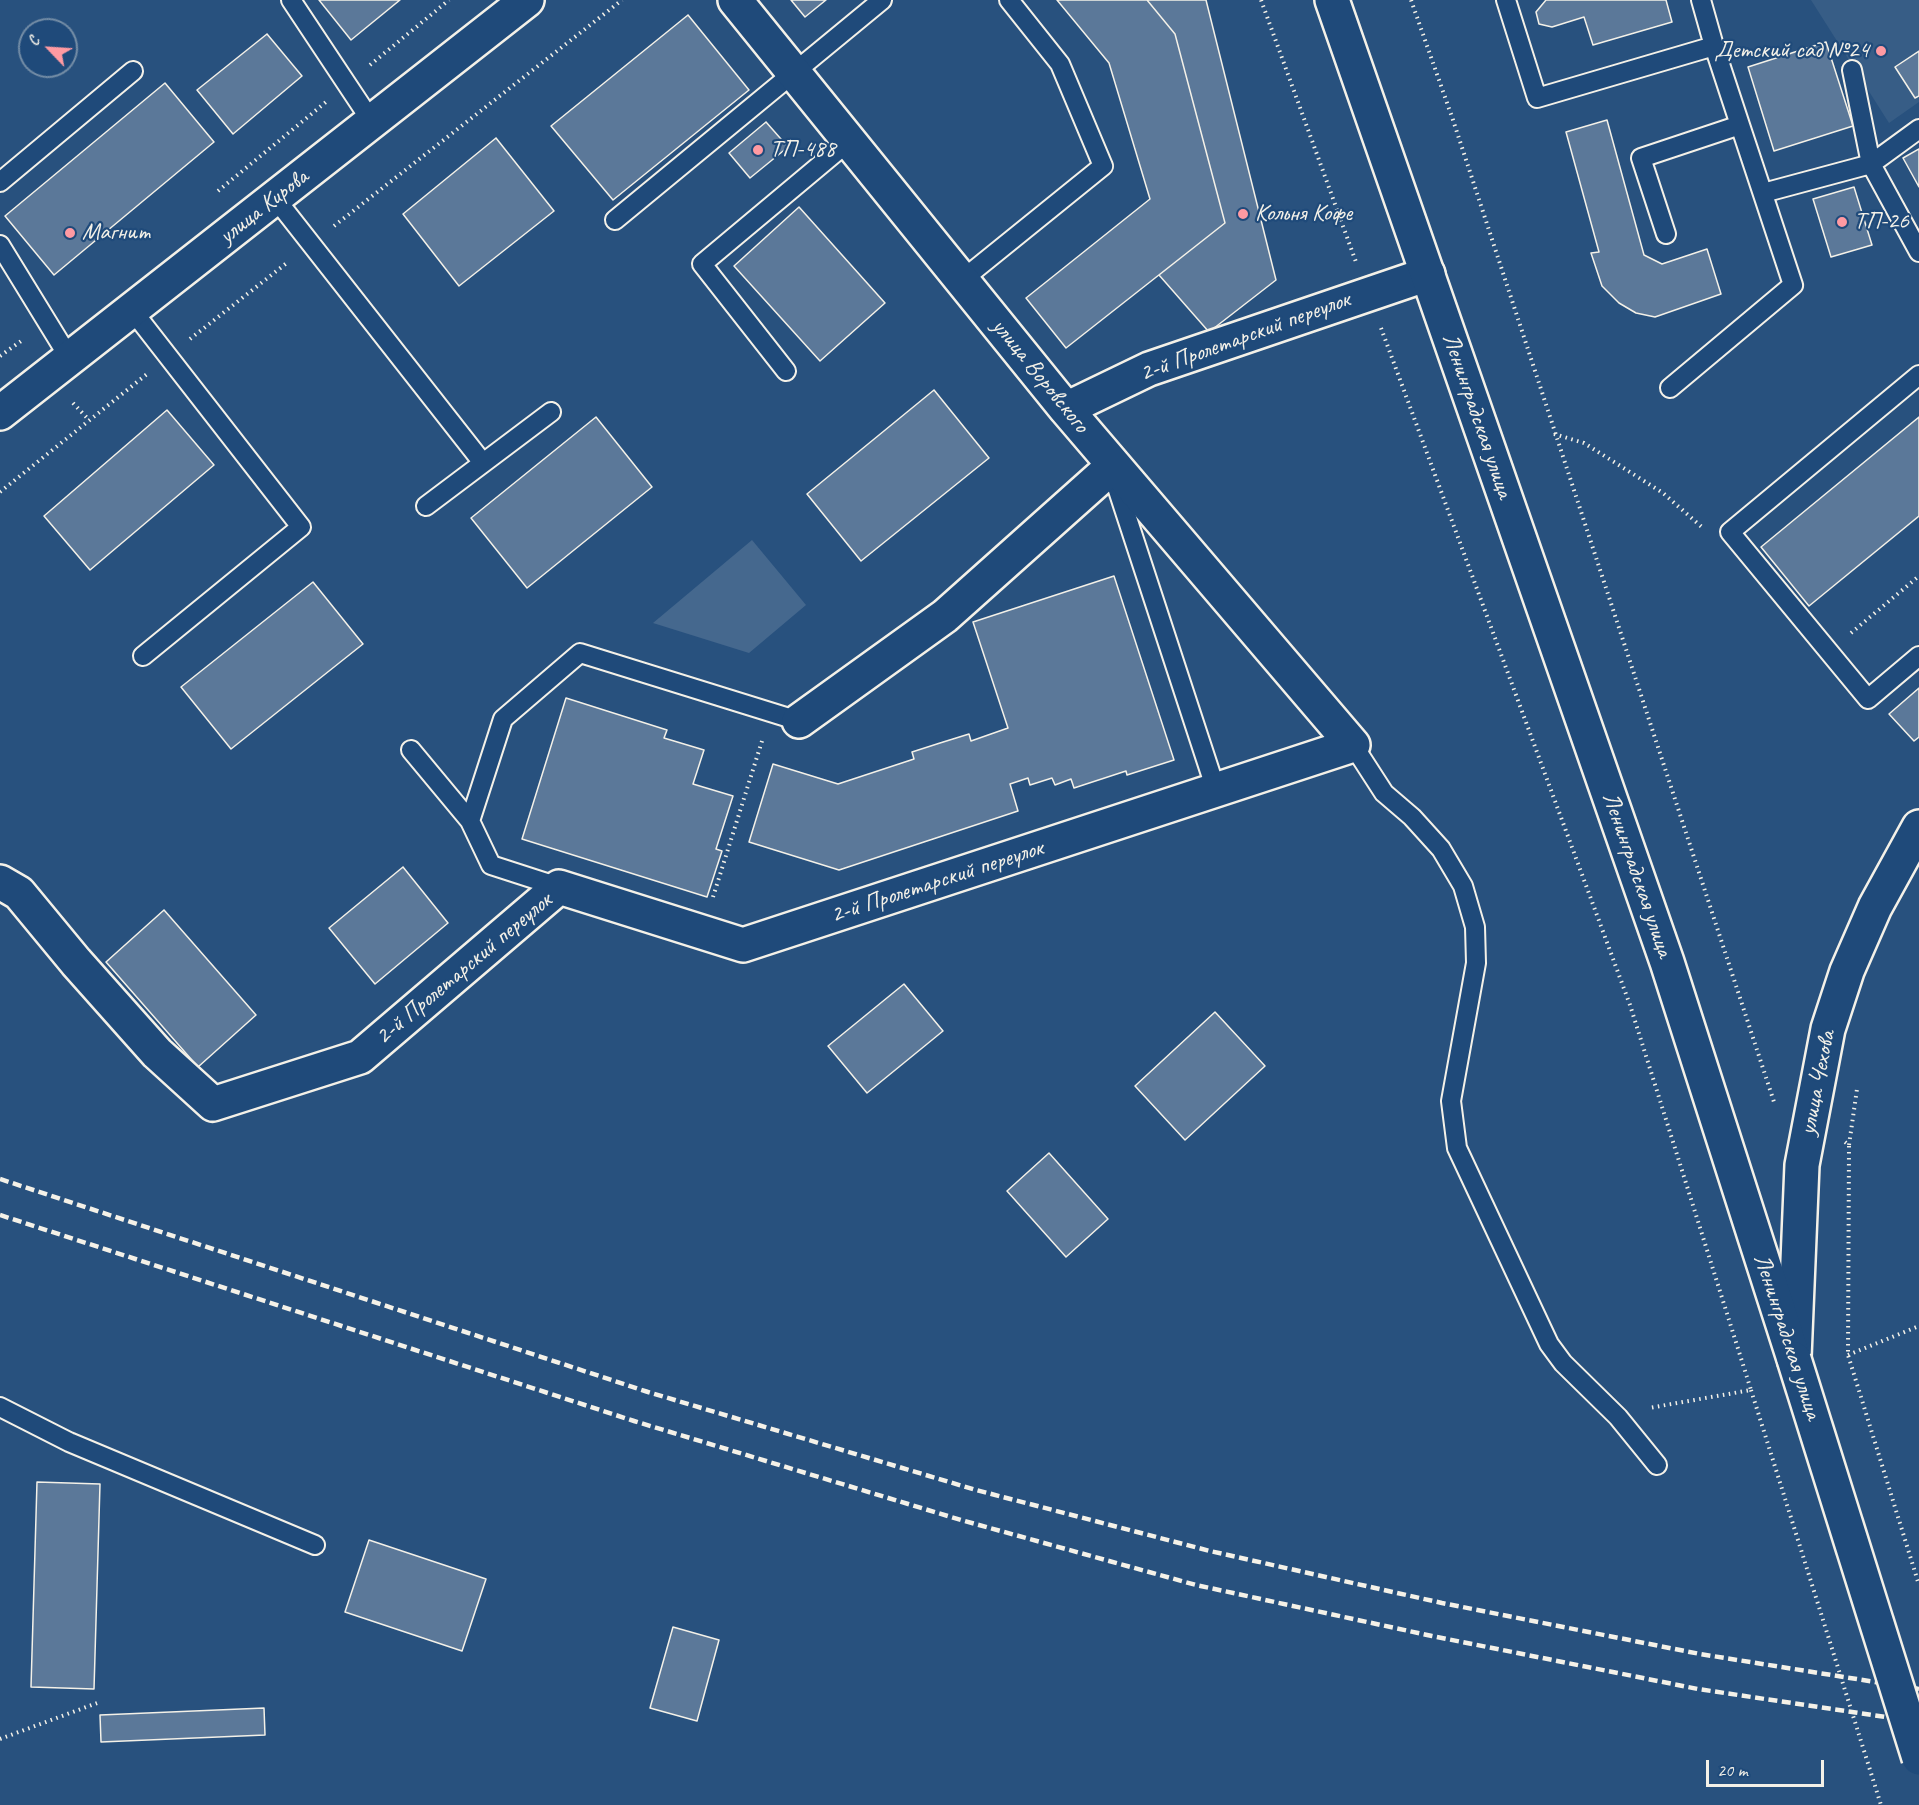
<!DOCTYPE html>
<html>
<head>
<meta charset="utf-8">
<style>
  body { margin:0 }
  #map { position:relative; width:1919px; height:1805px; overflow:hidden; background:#28517e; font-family:Caveat,sans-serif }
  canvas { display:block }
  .north { position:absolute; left:18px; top:18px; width:60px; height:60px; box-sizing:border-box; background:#1f4a7a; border:2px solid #748da6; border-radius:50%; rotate:295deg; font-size:16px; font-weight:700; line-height:24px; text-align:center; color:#f4f1e8 }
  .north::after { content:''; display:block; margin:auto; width:21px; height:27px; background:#ff9aa2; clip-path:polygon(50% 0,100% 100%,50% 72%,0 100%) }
  .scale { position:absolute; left:1706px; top:1760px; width:118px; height:27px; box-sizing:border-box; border:3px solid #f4f1e8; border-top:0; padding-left:8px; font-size:18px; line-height:21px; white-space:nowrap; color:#f4f1e8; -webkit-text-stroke:4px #1f4a7a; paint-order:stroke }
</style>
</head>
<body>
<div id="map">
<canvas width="1919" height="1805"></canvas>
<div class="north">С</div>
<div class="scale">20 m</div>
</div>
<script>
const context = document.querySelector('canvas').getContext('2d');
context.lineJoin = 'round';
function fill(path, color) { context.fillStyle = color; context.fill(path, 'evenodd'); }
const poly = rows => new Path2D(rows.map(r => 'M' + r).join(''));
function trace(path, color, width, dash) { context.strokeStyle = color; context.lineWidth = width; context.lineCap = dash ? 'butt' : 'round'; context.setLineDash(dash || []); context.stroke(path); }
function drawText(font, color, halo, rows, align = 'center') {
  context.font = font + ' Caveat,sans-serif'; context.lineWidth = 4.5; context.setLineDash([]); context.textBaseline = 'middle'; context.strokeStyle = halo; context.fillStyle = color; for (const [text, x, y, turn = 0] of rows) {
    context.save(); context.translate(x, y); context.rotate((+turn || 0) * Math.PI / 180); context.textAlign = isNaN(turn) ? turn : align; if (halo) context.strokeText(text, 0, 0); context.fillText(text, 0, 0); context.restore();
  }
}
fill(poly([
  [1811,0,1919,0,1919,102,1889,123]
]), '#375d86');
fill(poly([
  [752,540,806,605,749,653,653,623]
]), '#45688e');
const building = poly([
  [319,0,400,0,351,40,319,0],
  [791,0,826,0,805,17,791,0],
  [1057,0,1147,0,1175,34,1225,223,1066,348,1026,298,1150,199,1109,63,1057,0],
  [1147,0,1206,0,1276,280,1209,332,1159,275,1225,223,1175,34,1147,0],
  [1546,0,1666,0,1672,22,1593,45,1584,17,1552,27,1539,24,1536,12,1546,0],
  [688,15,749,90,613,200,551,126,688,15],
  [267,34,302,76,233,134,197,90,267,34],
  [1826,42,1853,126,1774,151,1748,67,1826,42],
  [1919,51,1919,96,1915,98,1895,67,1919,51],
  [165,83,214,142,54,275,5,216,165,83],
  [1607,120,1644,255,1662,264,1707,249,1721,294,1655,317,1636,313,1619,303,1602,286,1591,253,1599,252,1566,132,1607,120],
  [766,122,788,147,750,178,729,153,766,122],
  [496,138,554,211,459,286,403,214,496,138],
  [1919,149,1919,187,1903,158,1919,149],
  [1854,187,1872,245,1831,257,1813,199,1854,187],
  [799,207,885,303,820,361,734,266,799,207],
  [934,390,989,458,861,561,807,494,934,390],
  [167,410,214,465,90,570,44,516,167,410],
  [596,417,652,487,527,588,471,518,596,417],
  [1919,417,1919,516,1809,606,1761,547,1919,417],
  [1114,576,1174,760,1127,775,1126,771,1074,788,1071,779,1055,785,1052,778,1030,785,1028,778,1010,784,1018,811,839,870,749,842,773,764,838,784,914,759,912,752,940,743,969,734,971,741,1008,728,973,622,1114,576],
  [313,582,363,644,231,749,181,687,313,582],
  [1919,688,1919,737,1914,741,1889,714,1919,688],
  [566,698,667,730,664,738,704,750,693,784,733,796,716,849,722,851,707,897,522,839,566,698],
  [403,867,448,923,375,984,329,928,403,867],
  [164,910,256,1015,198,1067,106,962,164,910],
  [904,984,943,1031,867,1093,828,1046,904,984],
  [1215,1012,1265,1066,1185,1140,1135,1086,1215,1012],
  [1049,1153,1108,1219,1066,1257,1007,1191,1049,1153],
  [37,1482,100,1484,94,1689,31,1687,37,1482],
  [369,1540,486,1579,462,1651,345,1612,369,1540],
  [673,1627,719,1640,697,1721,650,1708,673,1627],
  [264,1708,265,1735,101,1742,100,1715,264,1708]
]);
fill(building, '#5b7899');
trace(building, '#f4f1e8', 1.5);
const service = poly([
  [291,0,372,122],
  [1506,0,1537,98,1714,46,1701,0],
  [1919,129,1871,164,1919,252],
  [0,182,133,71],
  [1763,193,1871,164,1852,70],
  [275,198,483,463],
  [615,220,882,0],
  [1666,234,1641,158,1740,125,1714,46],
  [0,245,70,359],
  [962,280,1103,166,1060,64,1009,0],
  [132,310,301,527,143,656],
  [786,371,702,264,849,141],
  [1919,375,1730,532,1868,699,1919,656],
  [1670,388,1793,285,1740,125],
  [1113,475,1216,790],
  [426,506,551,412],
  [1353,745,1384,793,1412,817,1441,849,1463,886,1475,927,1476,963,1451,1101,1457,1148,1549,1344,1563,1363,1618,1417,1657,1465],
  [411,750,470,821,491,865,559,887],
  [470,821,503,719,580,653,799,721],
  [0,1407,69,1442,315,1545]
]);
const minor = poly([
  [1066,409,1149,369,1428,274],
  [0,413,527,0],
  [799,721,945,616,1113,466],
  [0,882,19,893,76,962,157,1053,213,1104,360,1057,559,887,743,945,1353,745,1066,409,735,0]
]);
const tertiary = poly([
  [1794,1357,1802,1165,1828,1029,1847,971,1875,907,1919,827]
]);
const secondary = poly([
  [1332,0,1667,962,1794,1359]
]);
trace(service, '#f4f1e8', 22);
trace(minor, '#f4f1e8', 38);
trace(tertiary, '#f4f1e8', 38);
trace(secondary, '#f4f1e8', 38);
trace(poly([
  [1261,0,1356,262],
  [1411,0,1453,120,1775,1105],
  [370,65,449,0],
  [218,191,326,102],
  [334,226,622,0],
  [1381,328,1630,1005,1751,1390,1649,1408],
  [190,339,288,262],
  [0,356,24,339],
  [73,403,89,420],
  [1554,434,1584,443,1663,493,1703,528],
  [0,492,147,374],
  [1851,633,1919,576],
  [713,897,762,741],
  [1845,1142,1849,1145,1848,1355,1919,1585],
  [1849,1145,1857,1089],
  [1848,1355,1919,1326],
  [0,1739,97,1703]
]), '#f4f1e8', 4, [1.5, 4.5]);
trace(service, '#1f4a7a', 18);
trace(minor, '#1f4a7a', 33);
trace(tertiary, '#1f4a7a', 33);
trace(secondary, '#1f4a7a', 33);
trace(poly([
  [0,1179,648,1392,976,1490,1210,1551,1442,1603,1700,1654,1919,1689],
  [0,1215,634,1421,961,1520,1196,1585,1432,1636,1698,1689,1919,1722]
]), '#f4f1e8', 4.5, [9, 4.5]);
const secondaryBridge = poly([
  [1794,1359,1919,1758]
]);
trace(secondaryBridge, '#f4f1e8', 38, []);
trace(poly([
  [1751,1390,1881,1805]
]), '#f4f1e8', 4, [1.5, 4.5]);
trace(secondaryBridge, '#1f4a7a', 33);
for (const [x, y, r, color] of [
  [1881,51,6,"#ff9aa2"],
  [758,150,6,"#ff9aa2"],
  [1243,214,6,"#ff9aa2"],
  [1842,222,6,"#ff9aa2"],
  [70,233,6,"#ff9aa2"]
]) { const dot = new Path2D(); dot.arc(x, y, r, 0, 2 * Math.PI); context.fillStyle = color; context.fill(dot); trace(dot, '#1f4a7a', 2); }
drawText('24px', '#f4f1e8', '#1f4a7a', [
  ["Детский сад №24",1869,51,"right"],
  ["ТП-488",770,150],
  ["Кольня Кофе",1255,214],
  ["ТП-26",1854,222],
  ["Магнит",82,233]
], 'left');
drawText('24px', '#f4f1e8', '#1f4a7a', [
  ["улица Кирова",264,207,-38],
  ["2-й Пролетарский переулок",1245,337,-20],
  ["улица Воровского",1040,376,51],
  ["Ленинградская улица",1477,416,71],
  ["Ленинградская улица",1637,875,71],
  ["2-й Пролетарский переулок",937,882,-18],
  ["2-й Пролетарский переулок",464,969,-40],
  ["улица Чехова",1818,1083,-79],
  ["Ленинградская улица",1787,1337,72]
]);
</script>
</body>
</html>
